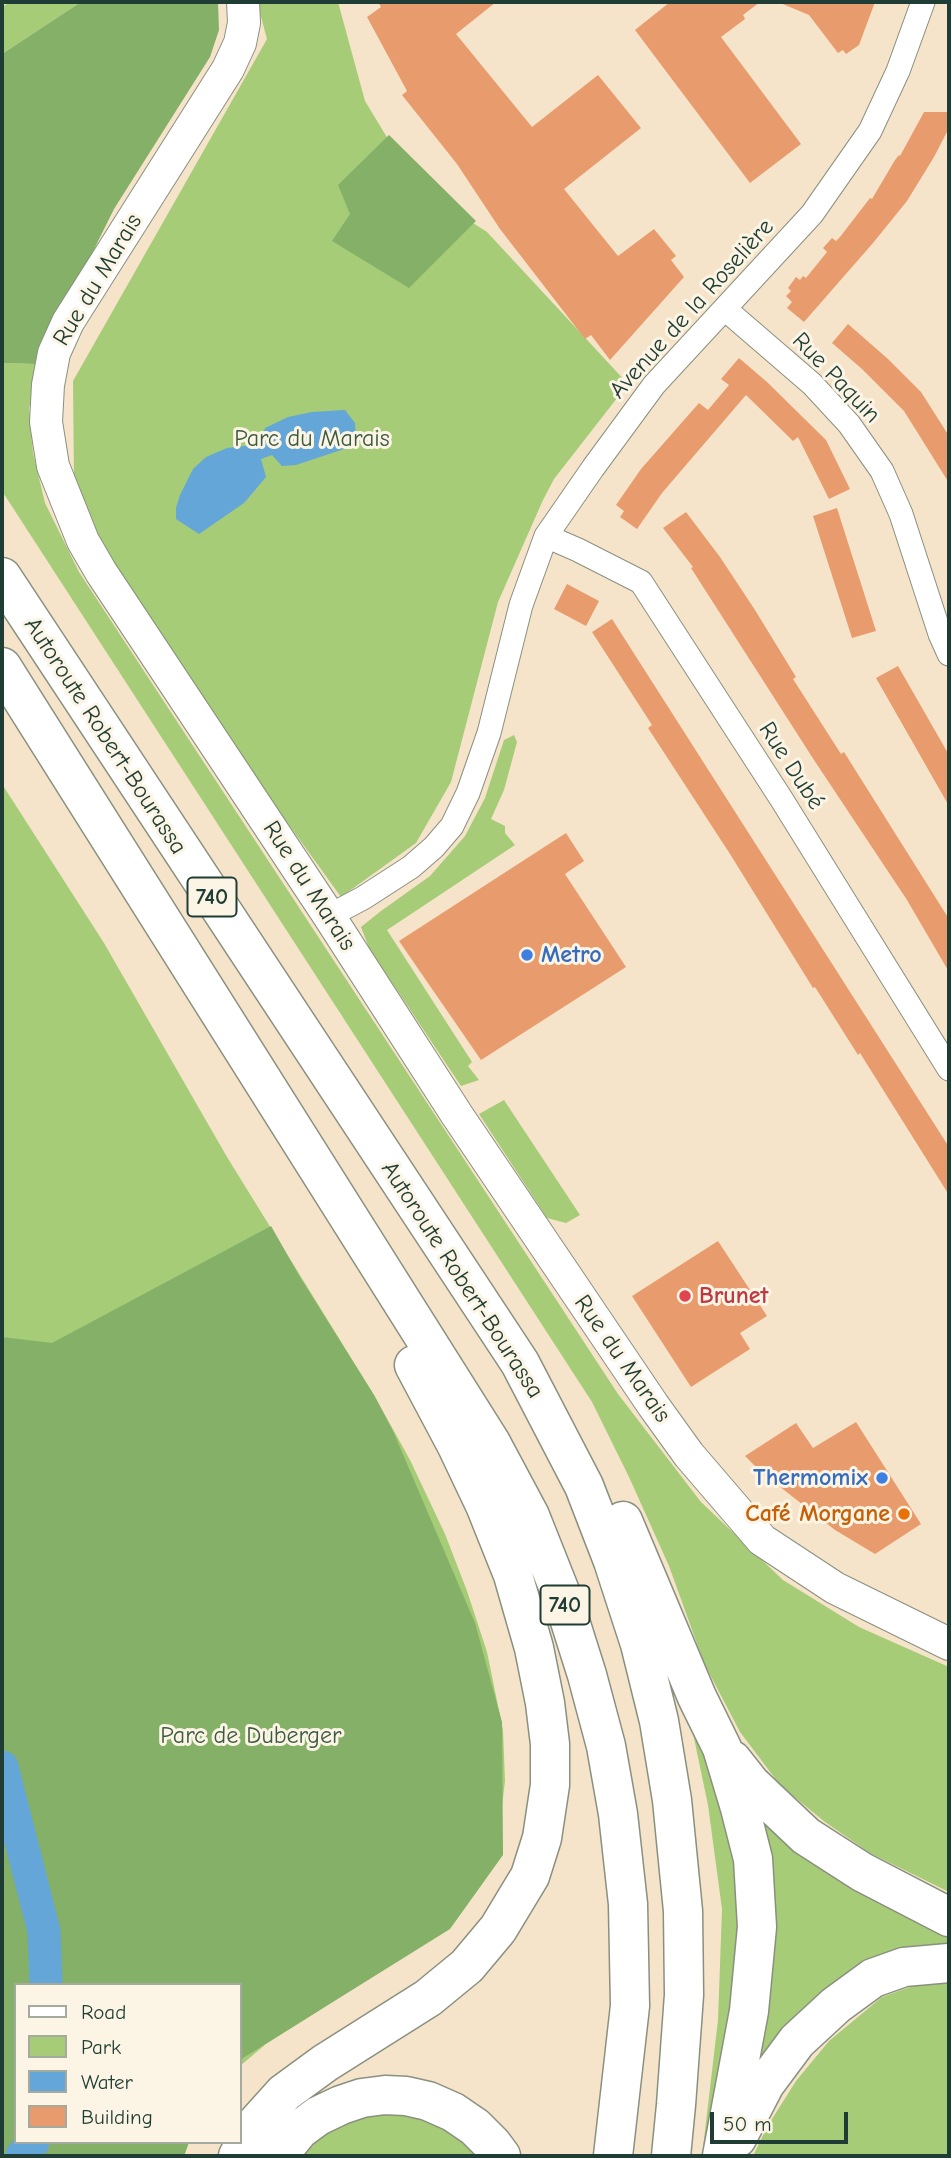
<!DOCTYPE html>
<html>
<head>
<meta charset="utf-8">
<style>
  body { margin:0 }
  #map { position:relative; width:951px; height:2158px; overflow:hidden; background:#f5e4ca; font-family:"Comic Neue",sans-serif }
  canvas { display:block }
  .frame { position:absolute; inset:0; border:4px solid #1f3d34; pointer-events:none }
  .legend { position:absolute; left:14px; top:1983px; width:228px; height:161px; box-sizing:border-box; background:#fcf5e5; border:2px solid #a4ab9e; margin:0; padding:9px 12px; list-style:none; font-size:21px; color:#1f3d34 }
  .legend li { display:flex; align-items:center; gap:14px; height:35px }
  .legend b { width:35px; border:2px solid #a4ab9e }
  .scale { position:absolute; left:710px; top:2112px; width:138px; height:32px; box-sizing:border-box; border:4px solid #1f3d34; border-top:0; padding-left:9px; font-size:21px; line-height:24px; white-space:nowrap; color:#1f3d34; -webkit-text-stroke:5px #fcf5e5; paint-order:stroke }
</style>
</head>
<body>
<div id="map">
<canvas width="951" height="2158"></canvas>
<div class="frame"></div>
<ul class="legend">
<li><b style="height:9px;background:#fff"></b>Road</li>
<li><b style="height:19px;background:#a6cc77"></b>Park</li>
<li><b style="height:19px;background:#63a6d7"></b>Water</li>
<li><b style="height:19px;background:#e89c6e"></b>Building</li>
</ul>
<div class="scale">50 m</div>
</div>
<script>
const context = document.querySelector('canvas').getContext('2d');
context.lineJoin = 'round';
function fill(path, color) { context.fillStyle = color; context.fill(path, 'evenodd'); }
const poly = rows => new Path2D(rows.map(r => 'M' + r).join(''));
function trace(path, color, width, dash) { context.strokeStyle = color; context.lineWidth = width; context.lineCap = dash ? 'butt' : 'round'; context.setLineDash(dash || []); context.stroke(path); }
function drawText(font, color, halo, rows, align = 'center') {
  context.font = font + ' "Comic Neue",sans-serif'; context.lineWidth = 6; context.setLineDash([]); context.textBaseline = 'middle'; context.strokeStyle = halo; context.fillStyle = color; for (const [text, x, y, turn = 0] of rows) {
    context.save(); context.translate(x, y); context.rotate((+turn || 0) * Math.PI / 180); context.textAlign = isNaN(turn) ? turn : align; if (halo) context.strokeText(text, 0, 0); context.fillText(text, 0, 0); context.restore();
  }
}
fill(poly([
  [10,2,81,2,2,54,2,7],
  [257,2,338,2,365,101,417,187,487,232,628,384,554,479,543,500,498,602,451,782,416,843,341,897,180,674,99,552,74,481,73,381,267,39],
  [2,363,37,364,29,409,33,453,45,503,79,572,618,1394,701,1502,783,1580,859,1627,949,1667,949,1892,870,1853,825,1822,780,1785,740,1732,704,1663,669,1566,629,1477,592,1402,2,491],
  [514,735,517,742,504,790,491,819,505,826,505,833,515,845,387,930,472,1062,468,1066,479,1080,461,1086,369,948,361,927,381,911,430,876,465,836,485,798,504,740],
  [2,784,104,943,227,1157,374,1395,410,1460,445,1534,467,1591,487,1652,503,1730,505,1781,500,1823,323,2008,266,2044,240,2066,240,1985,16,1985,16,2142,189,2142,184,2156,2,2156],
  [504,1100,580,1215,566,1223,547,1218,479,1114],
  [686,1700,749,1850,714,2156,702,2156,718,2020,722,1909,708,1805],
  [748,1811,949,1926,949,1954,922,1953,748,2089],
  [935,1978,949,1979,949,2156,753,2156,767,2127,796,2081,829,2041,882,1997],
  [375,2110,414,2112,446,2124,483,2156,300,2156,319,2132]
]), '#a6cc77');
fill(poly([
  [81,2,218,2,219,30,210,57,114,209,37,364,2,363,2,54],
  [389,135,476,221,409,288,332,241,350,214,338,185],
  [271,1226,300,1277,374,1395,393,1431,475,1623,502,1722,503,1855,450,1929,243,2058,240,2062,240,1985,16,1985,16,2142,189,2142,184,2156,2,2156,2,1337,52,1343]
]), '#84b068');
fill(poly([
  [345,410,355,423,356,440,344,449,296,465,282,466,272,455,261,459,266,477,244,503,199,534,176,519,176,508,180,495,193,469,206,457,227,448,261,444,265,428,288,417,312,412]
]), '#63a6d7');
trace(poly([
  [2,1767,44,1931,46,1985],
  [22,2156,33,2142]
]), '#63a6d7', 33);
fill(poly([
  [378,2,496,2,456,34,532,127,598,75,641,128,564,189,618,256,654,229,676,256,671,260,684,277,610,360,591,335,585,339,500,229,457,164,402,95,407,91,367,17,381,7],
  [670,2,760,2,743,15,745,19,721,37,801,144,750,183,635,30],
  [778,2,875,2,859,45,846,54,843,50,838,53,809,15],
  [924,112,949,112,949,128,934,157,907,201,873,243,804,322,787,308,792,302,786,296,791,291,788,288,796,277,800,280,803,276,806,278,827,252,823,248,832,238,836,241,840,237,870,198,872,199,895,160,899,155,900,156],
  [848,324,888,359,921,392,949,436,949,483,904,411,862,369,832,343],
  [739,358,767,382,826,440,850,489,829,499,798,437,793,441,746,395,662,493,637,529,620,517,624,511,616,505,641,469,699,403,708,410,729,385,721,379],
  [837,508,876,631,852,638,813,516],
  [686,512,720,557,755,610,796,677,793,679,841,754,844,752,949,919,949,972,907,900,814,760,691,568,693,567,663,528],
  [567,584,599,601,586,626,554,609],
  [612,619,949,1147,949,1195,860,1053,858,1055,815,987,813,988,730,854,648,728,652,725,592,632],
  [898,666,949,755,949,806,876,678],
  [566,833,584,861,565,874,626,967,481,1060,399,941],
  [718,1241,767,1316,740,1333,750,1349,691,1387,632,1296],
  [856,1422,921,1524,875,1554,835,1530,770,1479,769,1480,745,1456,796,1423,813,1448]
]), '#e89c6e');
const street = poly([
  [725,309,812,384,849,424,882,471,901,514,940,634,949,654],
  [546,536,578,550,641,582,782,800,949,1069],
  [329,916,363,898,411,867,434,847,452,826,468,793,489,733,521,605,546,536,593,468,654,385,812,214,870,131,898,71,923,2]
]);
const secondary = poly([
  [243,2,244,23,240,43,228,69,68,322,54,353,48,385,46,422,53,466,83,541,101,572,329,916,457,1115,653,1405,689,1455,762,1540,835,1588,949,1644]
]);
const highway = poly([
  [2,577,520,1363,584,1486,613,1561,640,1644,659,1721,672,1800,683,1911,684,1995,676,2105,671,2156],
  [2,667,491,1443,530,1516,563,1599,587,1675,606,1746,618,1814,628,1904,630,2006,613,2156],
  [623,1521,697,1697,722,1748,740,1808,753,1859,757,1927,749,2011,722,2156],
  [732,1760,751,1784,806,1836,862,1872,949,1917],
  [737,2138,765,2084,797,2041,836,2005,873,1978,904,1967,949,1963],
  [238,2156,257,2123,284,2093,325,2063,428,1998,467,1966,498,1929,530,1876,542,1838,550,1785,550,1744,545,1703,534,1648,513,1575,485,1505,457,1446,414,1365],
  [278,2156,299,2130,318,2116,341,2105,362,2098,385,2095,406,2096,428,2101,453,2112,475,2127,492,2144,501,2156]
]);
trace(street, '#8a907f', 25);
trace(secondary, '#8a907f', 34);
trace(highway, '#8a907f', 41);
trace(street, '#fff', 23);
trace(secondary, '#fff', 32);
trace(highway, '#fff', 38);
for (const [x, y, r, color] of [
  [527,955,7,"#3f7fe0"],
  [685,1296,7,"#e0444e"],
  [882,1478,7,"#3f7fe0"],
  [904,1514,7,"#e8710a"]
]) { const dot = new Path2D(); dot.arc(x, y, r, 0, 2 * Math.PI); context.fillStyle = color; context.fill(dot); trace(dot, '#fcf5e5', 2.5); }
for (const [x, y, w] of [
  [212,897,49],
  [565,1605,49]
]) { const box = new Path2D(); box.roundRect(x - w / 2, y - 19.5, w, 39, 5); context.fillStyle = '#fcf5e5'; context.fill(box); trace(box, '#1f3d34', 2); }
drawText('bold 23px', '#1f3d34', null, [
  ["740",212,897],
  ["740",565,1605]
]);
drawText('24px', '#1f3d34', '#fcf5e5', [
  ["Rue du Marais",98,280,-59],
  ["Avenue de la Roselière",692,309,-48],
  ["Rue Paquin",836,378,46],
  ["Autoroute Robert-Bourassa",105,736,57],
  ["Rue Dubé",791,766,57],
  ["Rue du Marais",309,886,57],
  ["Autoroute Robert-Bourassa",462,1280,57],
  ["Rue du Marais",622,1359,55]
]);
drawText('24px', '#3a5a41', '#fcf5e5', [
  ["Parc du Marais",312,439],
  ["Parc de Duberger",251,1736]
]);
drawText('bold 24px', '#366cbe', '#fcf5e5', [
  ["Metro",541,955],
  ["Thermomix",868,1478,"right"]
], 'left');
drawText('bold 24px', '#be3a42', '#fcf5e5', [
  ["Brunet",699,1296]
], 'left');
drawText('bold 24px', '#c56008', '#fcf5e5', [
  ["Café Morgane",890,1514]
], 'right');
</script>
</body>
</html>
